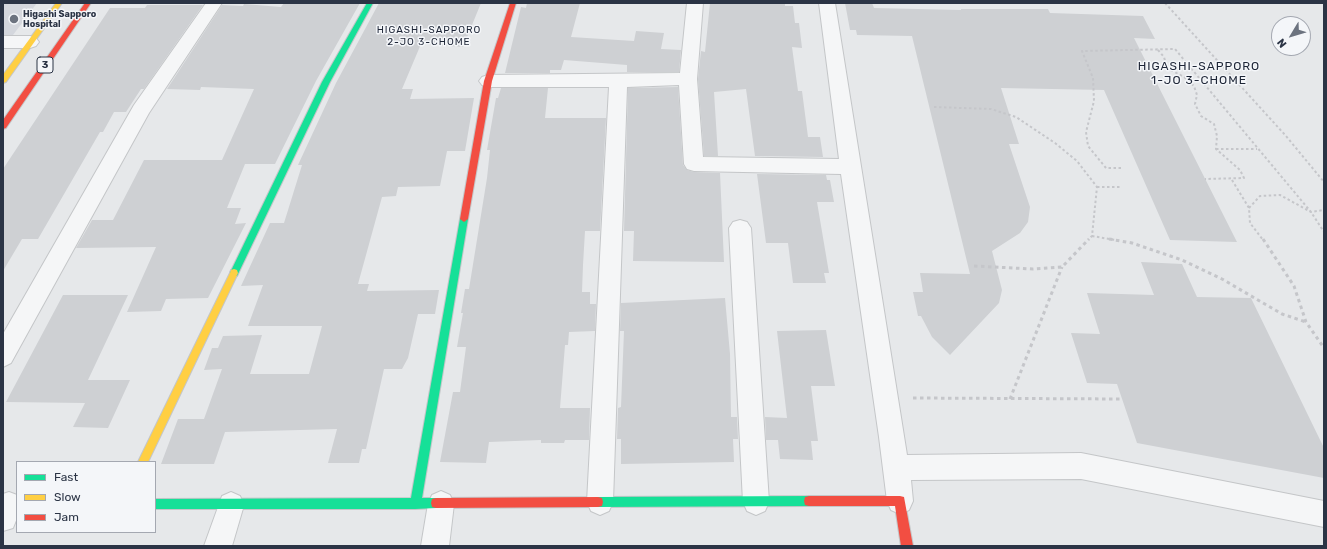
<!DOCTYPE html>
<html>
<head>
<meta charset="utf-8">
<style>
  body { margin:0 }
  #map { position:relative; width:1327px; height:549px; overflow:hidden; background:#e6e8ea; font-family:Rubik,sans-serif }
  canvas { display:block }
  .frame { position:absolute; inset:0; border:4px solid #2b3445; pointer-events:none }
  .legend { position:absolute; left:16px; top:461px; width:140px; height:72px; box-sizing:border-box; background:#f4f6f9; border:1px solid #a4a8b1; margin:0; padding:5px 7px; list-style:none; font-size:12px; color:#2b3445 }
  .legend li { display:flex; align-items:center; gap:8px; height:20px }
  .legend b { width:20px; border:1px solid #a4a8b1 }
  .north { position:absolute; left:1271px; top:16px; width:40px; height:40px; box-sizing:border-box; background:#f4f6f9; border:1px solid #a4a8b1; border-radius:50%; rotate:232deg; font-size:11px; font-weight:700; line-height:16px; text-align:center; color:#2b3445 }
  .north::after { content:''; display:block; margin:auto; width:14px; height:18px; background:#6c737f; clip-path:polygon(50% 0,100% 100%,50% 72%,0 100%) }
</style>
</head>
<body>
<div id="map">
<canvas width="1327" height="549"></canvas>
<div class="frame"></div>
<ul class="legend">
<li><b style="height:5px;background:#16e098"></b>Fast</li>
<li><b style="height:5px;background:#ffcf43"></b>Slow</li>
<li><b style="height:5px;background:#f24e42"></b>Jam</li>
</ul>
<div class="north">N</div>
</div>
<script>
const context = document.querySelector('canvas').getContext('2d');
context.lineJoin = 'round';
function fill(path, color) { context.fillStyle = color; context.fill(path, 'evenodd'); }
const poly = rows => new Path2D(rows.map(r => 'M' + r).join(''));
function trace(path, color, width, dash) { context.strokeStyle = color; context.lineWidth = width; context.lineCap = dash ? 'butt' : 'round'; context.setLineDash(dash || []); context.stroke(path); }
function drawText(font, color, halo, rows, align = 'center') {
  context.font = font + ' Rubik,sans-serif'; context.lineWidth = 3; context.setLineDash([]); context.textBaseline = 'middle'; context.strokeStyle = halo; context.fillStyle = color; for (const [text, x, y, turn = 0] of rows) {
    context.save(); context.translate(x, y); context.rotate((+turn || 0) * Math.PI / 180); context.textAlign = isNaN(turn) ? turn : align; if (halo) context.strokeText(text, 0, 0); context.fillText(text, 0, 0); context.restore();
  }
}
fill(poly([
  [3,3,37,3,13,35,3,35]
]), '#d4d7dd');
fill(poly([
  [284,3,360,3,316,81,275,164,245,164,227,208,241,208,235,224,246,223,208,298,166,299,161,311,127,312,156,247,76,248,92,220,113,220,144,160,222,160,254,89,201,87,200,90,167,89,222,5,243,6,244,4,281,7],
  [379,3,481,3,463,47,421,44,402,89,413,89,410,99,474,98,465,151,447,151,440,186,398,187,396,196,382,197,358,284,369,284,367,291,439,290,435,314,418,314,408,358,402,369,384,369,366,449,362,449,359,463,328,463,337,429,225,432,214,464,161,464,178,419,204,419,222,369,204,370,212,348,218,348,223,336,262,335,250,374,309,374,322,326,248,326,263,285,241,286,270,223,284,223,302,165,298,165,336,83],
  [527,3,580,3,571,37,634,41,636,31,664,33,661,49,681,50,679,72,627,72,627,65,564,60,561,70,550,70,550,73,505,73,521,7,526,8],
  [710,3,785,3,785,6,793,6,795,23,799,23,802,48,792,47,798,91,802,91,808,137,820,137,823,157,755,156,746,89,714,92,718,156,704,156,698,79,701,51,705,52],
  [845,3,872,3,874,8,961,10,961,9,1048,9,1050,13,1143,16,1155,39,1134,38,1237,242,1170,240,1104,90,1001,88,1019,144,1009,144,1030,207,1028,222,1020,233,992,251,1002,290,999,303,950,355,932,337,921,316,918,316,913,292,923,292,920,273,970,274,912,36,857,35,856,30,850,30],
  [147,5,203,5,144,89,141,89,126,112,114,112,103,132,100,132,38,239,22,239,3,271,3,169,110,8,145,8],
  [678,87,683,165,687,170,694,172,720,173,724,262,633,261,634,231,624,231,628,88],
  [501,88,548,88,545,118,606,118,600,231,585,231,583,265,582,292,590,292,590,304,596,304,595,331,569,332,568,345,565,345,560,408,590,408,589,440,565,440,564,443,541,443,541,440,489,442,486,463,440,462,453,392,460,392,466,347,457,347,463,313,461,313,465,289,469,289,487,178,490,150,487,150,496,98,498,98],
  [757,174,826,175,827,180,830,180,834,202,817,202,829,273,824,273,826,283,793,283,788,243,766,243],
  [1141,262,1182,264,1197,297,1251,298,1324,448,1324,478,1137,443,1117,384,1087,383,1071,333,1100,334,1087,293,1154,295],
  [63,295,128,295,88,380,130,380,108,428,73,427,85,403,6,402],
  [725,298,730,354,731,417,737,417,738,439,733,439,734,462,621,464,621,439,617,439,618,408,621,407,624,331,620,331,621,303],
  [826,330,835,386,811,386,818,441,811,441,813,460,780,459,778,440,766,440,765,417,787,418,777,331]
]), '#ced0d3');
const street = poly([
  [206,3,222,3,149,113,11,363,3,367,3,334,134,105,206,3],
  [687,3,703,3,697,79,703,157,839,159,819,3,835,3,907,455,1081,453,1324,501,1324,527,1081,479,911,480,913,501,909,510,900,514,891,510,887,501,879,437,841,174,694,171,687,169,684,164,679,85,627,87,613,502,609,511,600,515,591,511,587,502,609,87,488,87,482,85,479,81,482,77,488,75,680,73,687,3],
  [3,36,30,36,36,38,39,42,36,46,30,48,3,48,3,36],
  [740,220,747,222,751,228,769,502,765,511,756,515,747,511,743,502,729,228,733,222,740,220],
  [441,491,450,495,454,504,449,546,421,546,428,504,432,495,441,491],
  [9,492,17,495,17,518,13,528,3,531,3,494,9,492],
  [231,492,240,496,244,505,232,546,204,546,222,496,231,492]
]);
const fast = poly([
  [367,3,373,3,330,82,237,276,231,276,230,273,322,82,367,3],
  [464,216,468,219,422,498,436,498,440,499,441,503,440,507,436,508,415,509,155,509,155,499,411,498,460,219,464,216],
  [809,496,813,497,814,501,813,505,809,506,598,507,594,506,593,502,594,498,598,497,809,496]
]);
const slow = poly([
  [56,3,62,3,6,82,3,83,3,75,56,3],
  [234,269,237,270,238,273,148,462,138,462,230,273,231,270,234,269]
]);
const jam = poly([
  [85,3,91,3,6,128,3,129,3,120,85,3],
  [510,3,516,3,492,81,468,219,464,222,460,219,484,81,510,3],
  [809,496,900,496,904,497,913,546,901,546,895,506,809,506,805,505,804,501,805,497,809,496],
  [598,497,602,498,603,502,602,506,598,507,436,508,432,507,431,503,432,499,436,498,598,497]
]);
trace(street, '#c4c6c8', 2);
trace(fast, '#c4c6c8', 2);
trace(slow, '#c4c6c8', 2);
trace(jam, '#c4c6c8', 2);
trace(poly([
  [1165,3,1286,136,1324,182],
  [1158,50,1164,57,1167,68,1184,77,1194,86,1197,95,1195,104,1201,116,1214,124,1217,136,1216,149,1240,170,1244,178,1205,179],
  [934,107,991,109,1016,117,1055,143,1077,161,1097,187,1092,236,1088,240],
  [1216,149,1257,149],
  [1121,168,1106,168,1088,146,1086,132,1094,101,1093,78,1082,51,1175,49,1311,212,1324,232],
  [1232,180,1249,208,1250,223,1263,240],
  [1097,187,1120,187],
  [1249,208,1260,196,1280,195,1311,212,1324,210],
  [1092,236,1115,240]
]), '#c5c6ca', 2, [2.5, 2.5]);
trace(poly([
  [1109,239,1132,243,1182,260,1222,279,1282,314,1306,322],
  [1263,239,1294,286,1306,322,1324,348],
  [974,266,1033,269,1062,267,1089,239],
  [913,398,1123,399],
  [1010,399,1062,267]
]), '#c5c6ca', 3, [3.5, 3.5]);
fill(street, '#f5f6f7');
fill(fast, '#16e098');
fill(slow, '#ffcf43');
fill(jam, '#f24e42');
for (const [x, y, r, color] of [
  [14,19,5,"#6c737f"]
]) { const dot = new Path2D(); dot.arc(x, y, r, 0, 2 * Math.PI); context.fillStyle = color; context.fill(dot); trace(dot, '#f4f6f9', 1.5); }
drawText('bold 9px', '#2b3445', '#f4f6f9', [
  ["Higashi Sapporo",23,14],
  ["Hospital",23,24]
], 'left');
context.letterSpacing = '1px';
drawText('10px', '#1d2536', '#f4f6f9', [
  ["HIGASHI-SAPPORO",429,30],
  ["2-JO 3-CHOME",429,42]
]);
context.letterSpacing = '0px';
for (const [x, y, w] of [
  [45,65,16]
]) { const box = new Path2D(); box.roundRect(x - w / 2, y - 8, w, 16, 3); context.fillStyle = '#f4f6f9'; context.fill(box); trace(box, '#2b3445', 1); }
drawText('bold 10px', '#2b3445', null, [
  ["3",45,65]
]);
context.letterSpacing = '1px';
drawText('12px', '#1d2536', '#f4f6f9', [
  ["HIGASHI-SAPPORO",1199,67],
  ["1-JO 3-CHOME",1199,81]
]);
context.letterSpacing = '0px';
</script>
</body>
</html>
